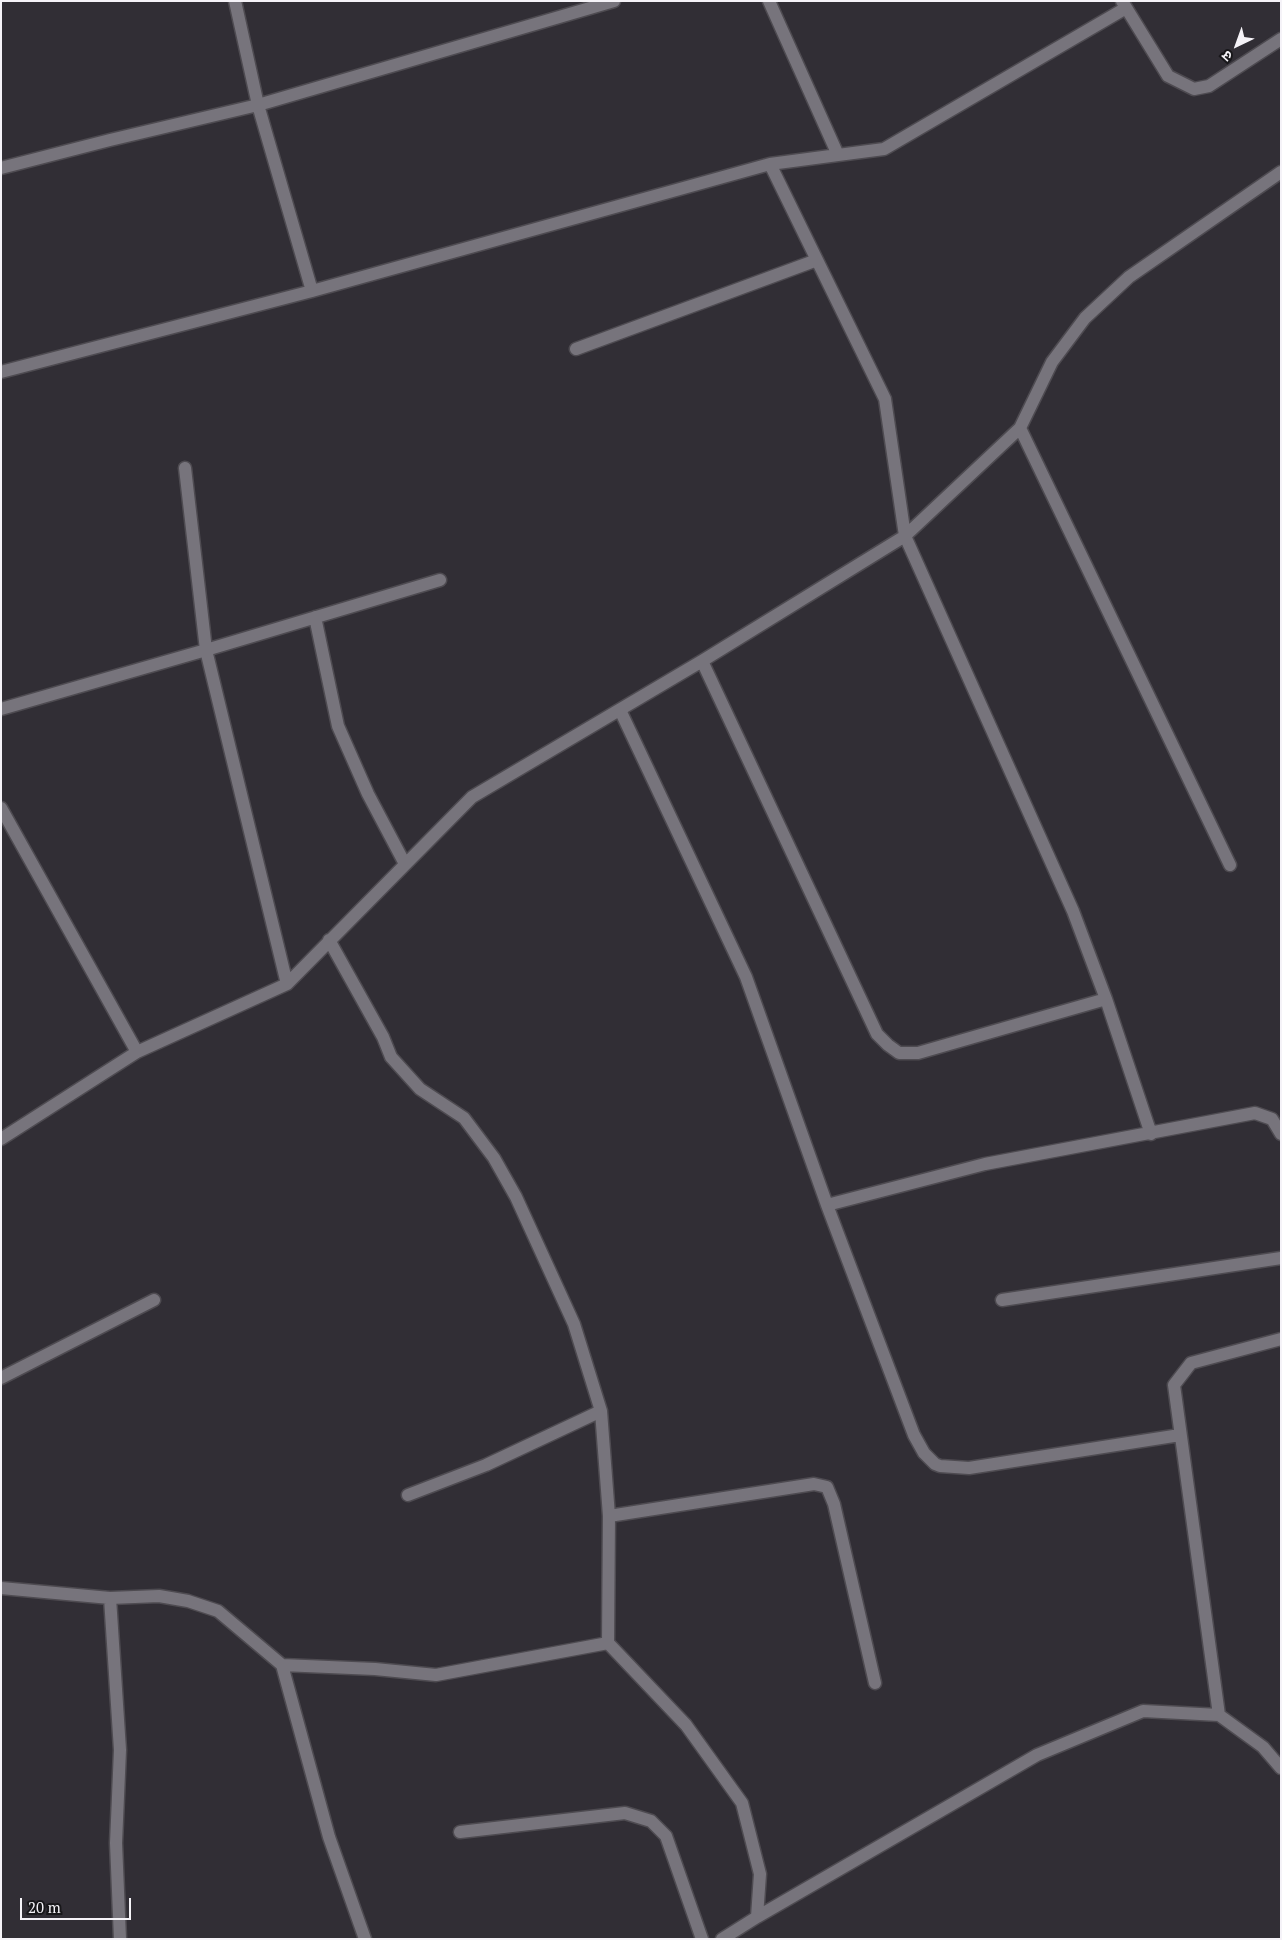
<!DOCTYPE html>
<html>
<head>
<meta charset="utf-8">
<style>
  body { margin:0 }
  #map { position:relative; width:1282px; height:1940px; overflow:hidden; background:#312e35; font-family:"PT Serif","Noto Sans Devanagari",serif }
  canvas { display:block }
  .frame { position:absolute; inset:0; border:2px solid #f5f3f8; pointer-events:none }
  .north { position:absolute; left:1212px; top:20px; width:50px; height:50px; -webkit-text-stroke:4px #18171a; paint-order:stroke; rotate:222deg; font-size:14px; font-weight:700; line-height:20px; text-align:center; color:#f5f3f8 }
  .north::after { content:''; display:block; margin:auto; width:18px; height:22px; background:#f5f3f8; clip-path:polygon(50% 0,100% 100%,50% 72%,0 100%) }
  .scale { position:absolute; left:20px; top:1898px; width:111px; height:22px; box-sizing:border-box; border:2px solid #f5f3f8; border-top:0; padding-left:6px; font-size:15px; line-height:18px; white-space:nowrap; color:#f5f3f8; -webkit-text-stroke:4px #18171a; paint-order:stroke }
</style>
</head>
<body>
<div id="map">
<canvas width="1282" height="1940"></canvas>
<div class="frame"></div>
<div class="north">उ</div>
<div class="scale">20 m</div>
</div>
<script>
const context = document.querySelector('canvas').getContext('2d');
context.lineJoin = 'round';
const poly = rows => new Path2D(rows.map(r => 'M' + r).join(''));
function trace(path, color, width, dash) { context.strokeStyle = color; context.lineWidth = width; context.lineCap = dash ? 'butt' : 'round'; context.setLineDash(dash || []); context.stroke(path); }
const minor = poly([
  [235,1,258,105,312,291],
  [769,1,838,155,770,164],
  [1122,1,1168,76,1194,89,1209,86,1281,39],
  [838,155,884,149,1126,8],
  [1,168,110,140,258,105,614,1],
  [576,349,817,260],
  [1,372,312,291,770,164,885,399,905,536,1073,911,1106,999,1151,1134],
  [1020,428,1230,865],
  [185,468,206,650,287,984],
  [315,617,338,726,368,794,405,864],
  [702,661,877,1034,888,1045,899,1053,918,1053,1106,999],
  [1,709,206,650,440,580],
  [620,710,746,977,827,1205,914,1435,924,1453,935,1464,940,1466,969,1468,1180,1435],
  [1,808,137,1052,287,984,472,797,702,661,905,536,1020,428,1052,362,1085,318,1129,277,1281,172],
  [329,940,383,1037,391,1057,420,1089,464,1118,494,1158,516,1197,574,1324,601,1411,609,1516,608,1643,686,1725,742,1803,760,1874,757,1917,722,1939],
  [1,1139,137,1052],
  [827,1205,985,1164,1255,1113,1272,1119,1281,1134],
  [1002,1300,1281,1258],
  [1,1378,154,1300],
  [408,1495,486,1465,601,1411],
  [609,1516,814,1484,827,1487,834,1504,875,1683],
  [1,1588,110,1598,159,1596,188,1601,218,1611,282,1665,375,1669,436,1675,608,1643],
  [110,1598,120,1750,116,1843,120,1939],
  [282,1665,329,1837,365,1939],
  [1219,1715,1174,1385,1191,1363,1281,1339],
  [460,1832,625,1813,651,1821,666,1836,702,1939],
  [757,1917,1037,1755,1143,1711,1219,1715,1263,1747,1281,1768]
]);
trace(minor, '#4e4b51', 15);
trace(minor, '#77747c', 12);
</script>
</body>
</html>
